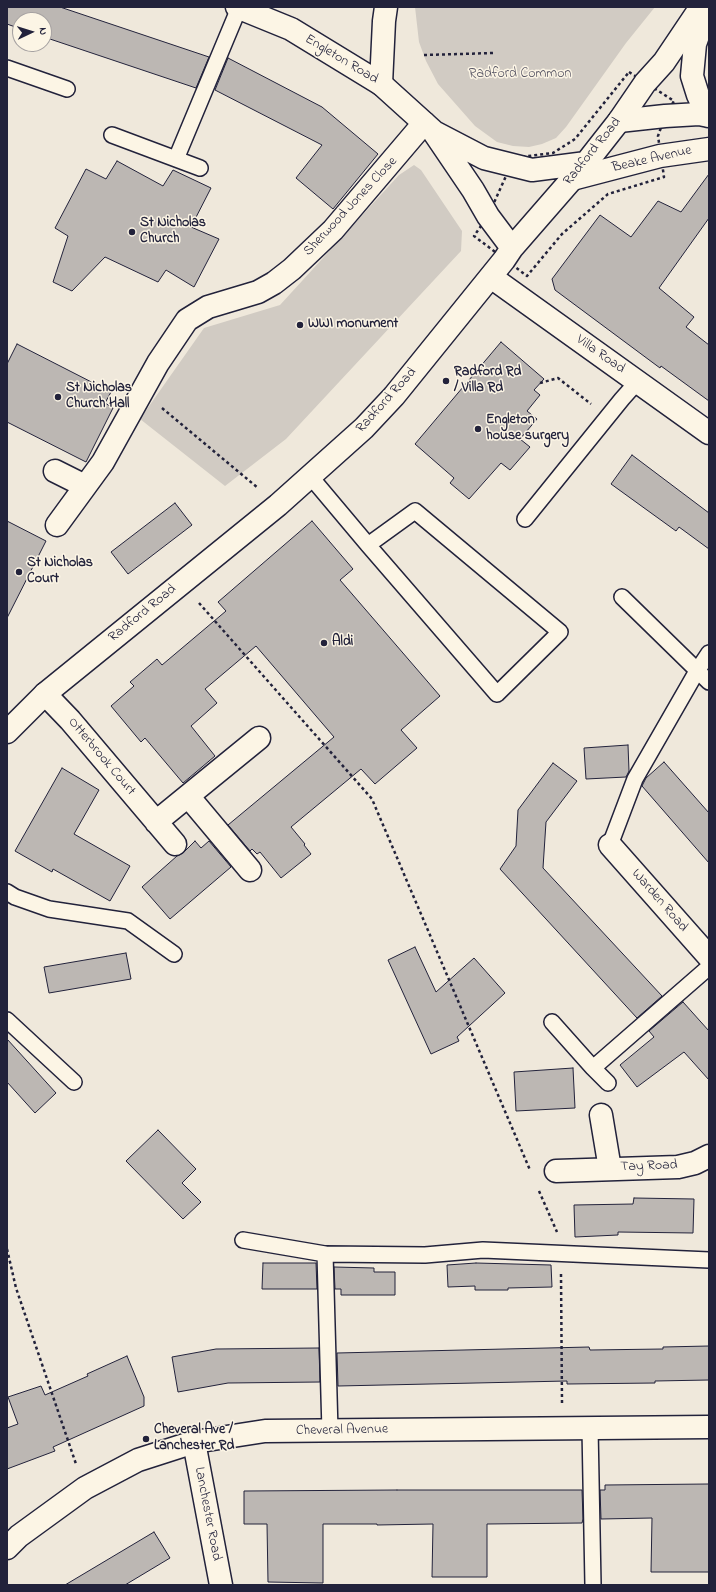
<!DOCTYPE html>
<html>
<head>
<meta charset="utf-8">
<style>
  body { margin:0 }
  #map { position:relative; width:716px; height:1592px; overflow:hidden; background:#efe8db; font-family:"Indie Flower",sans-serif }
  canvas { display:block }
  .frame { position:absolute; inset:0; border:8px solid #22223b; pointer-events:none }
  .north { position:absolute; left:12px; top:12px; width:40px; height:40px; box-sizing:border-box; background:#fcf5e5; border:1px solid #a5a1a1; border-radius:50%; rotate:86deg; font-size:11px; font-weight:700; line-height:16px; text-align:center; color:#22223b }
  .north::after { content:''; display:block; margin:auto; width:14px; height:18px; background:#22223b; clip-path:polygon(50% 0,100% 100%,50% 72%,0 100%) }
</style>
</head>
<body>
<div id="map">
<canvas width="716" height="1592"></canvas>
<div class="frame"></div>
<div class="north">N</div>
</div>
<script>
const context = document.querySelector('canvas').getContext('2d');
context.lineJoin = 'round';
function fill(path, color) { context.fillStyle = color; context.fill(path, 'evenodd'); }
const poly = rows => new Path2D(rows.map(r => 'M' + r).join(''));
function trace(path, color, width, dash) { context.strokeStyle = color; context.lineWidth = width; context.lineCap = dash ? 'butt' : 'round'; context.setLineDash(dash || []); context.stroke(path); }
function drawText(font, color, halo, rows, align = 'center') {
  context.font = font + ' "Indie Flower",sans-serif'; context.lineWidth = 3; context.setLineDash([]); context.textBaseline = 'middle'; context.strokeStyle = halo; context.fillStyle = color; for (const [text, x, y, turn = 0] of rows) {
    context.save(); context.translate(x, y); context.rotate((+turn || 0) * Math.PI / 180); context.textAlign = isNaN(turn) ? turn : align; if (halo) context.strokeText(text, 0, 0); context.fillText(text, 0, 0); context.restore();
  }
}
fill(poly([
  [415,7,655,7,626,43,566,127,556,138,542,144,529,147,513,146,497,142,475,126,438,84,426,61,419,42],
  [414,165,421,170,462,231,461,251,286,439,225,486,140,419,204,328,280,305,399,175]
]), '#d1cbc3');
const building = poly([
  [7,7,60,7,209,57,196,88,44,37,44,20,20,20,20,35,16,34,18,28,7,24,7,7],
  [228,58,322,107,378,154,333,209,296,178,322,145,215,90,228,58],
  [117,161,163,186,173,170,211,188,191,227,219,239,194,287,166,270,158,282,105,257,72,291,53,282,68,236,55,228,86,169,106,179,117,161],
  [709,174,709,218,659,288,694,317,686,327,709,345,709,401,661,366,660,368,555,290,552,279,600,215,631,237,658,201,681,212,709,174],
  [501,342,544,379,534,390,540,395,527,411,537,419,520,439,530,447,510,470,501,463,469,499,450,483,454,478,415,444,501,342],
  [17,344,111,392,105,403,113,408,86,462,7,422,7,364,17,344],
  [632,455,709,513,709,549,679,527,676,531,611,484,632,455],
  [175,503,192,525,128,574,111,552,175,503],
  [7,521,46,541,7,618,7,521],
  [312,521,353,569,340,580,440,696,401,730,417,748,375,784,361,769,291,827,305,844,304,845,311,854,281,878,260,852,257,854,252,849,250,851,228,825,334,737,256,646,205,689,217,703,191,726,215,756,183,783,145,738,141,742,111,706,134,686,130,682,157,659,162,665,226,611,218,602,312,521],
  [628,745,629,771,626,777,586,779,584,748,628,745],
  [664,762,709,813,709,863,642,786,646,778,664,762],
  [553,763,577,781,546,822,543,868,662,996,637,1018,500,869,516,846,518,810,553,763],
  [62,768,99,790,74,834,130,866,110,901,53,869,52,872,15,851,62,768],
  [195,841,201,848,209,841,231,867,170,919,142,887,177,856,183,853,195,841],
  [415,947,436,992,474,958,505,993,457,1037,459,1041,431,1054,388,960,415,947],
  [126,953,131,979,49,993,44,967,126,953],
  [683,1002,709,1031,709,1080,684,1052,637,1087,620,1065,654,1037,649,1031,683,1002],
  [7,1039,56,1093,35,1113,7,1082,7,1039],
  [573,1068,575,1108,516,1111,514,1072,573,1068],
  [158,1130,196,1169,182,1183,201,1202,183,1219,126,1161,158,1130],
  [634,1198,694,1199,693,1233,618,1232,618,1235,575,1237,574,1205,633,1204,634,1198],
  [263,1263,316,1263,317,1289,262,1289,263,1263],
  [476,1263,551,1265,552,1287,508,1288,508,1290,475,1290,475,1286,448,1287,447,1265,476,1263],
  [334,1267,374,1268,374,1272,395,1272,395,1295,341,1295,341,1289,335,1289,334,1267],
  [709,1346,709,1380,655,1381,655,1383,567,1384,567,1381,338,1386,337,1353,589,1347,590,1350,663,1349,663,1347,709,1346],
  [319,1348,320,1382,228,1383,178,1392,172,1357,216,1349,319,1348],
  [127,1356,144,1397,144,1406,53,1447,55,1451,7,1469,7,1428,18,1424,8,1397,41,1386,45,1395,88,1376,87,1374,127,1356],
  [709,1484,709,1572,651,1572,652,1518,601,1519,600,1490,605,1490,605,1485,709,1484],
  [397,1490,582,1490,583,1519,582,1523,487,1524,487,1577,432,1577,433,1524,377,1525,377,1524,323,1524,323,1583,268,1582,267,1524,244,1524,244,1491,397,1490],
  [154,1532,170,1558,125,1585,65,1585,154,1532]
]);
fill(building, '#bcb7b3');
trace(building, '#22223b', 1);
const service = poly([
  [7,68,67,89],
  [112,135,176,159],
  [200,168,176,159,239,8],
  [310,476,368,545,497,694,560,632,415,511,368,545],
  [525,519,622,399,638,381],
  [622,597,709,682],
  [610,845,635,779,697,671,709,653],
  [7,892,15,897,49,909,128,921,174,954],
  [7,1020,74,1082],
  [552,1022,593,1068,709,967],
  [593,1068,608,1083],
  [243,1240,325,1254,330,1431],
  [325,1254,425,1255,483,1250,709,1260],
  [590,1428,593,1585]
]);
const minor = poly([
  [381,84,384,21,386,7],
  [491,277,709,433],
  [55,471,85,486],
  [57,525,103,462,158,363,187,320,208,307,258,292,274,283,292,269,333,230,424,123],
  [45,694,70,720,175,844],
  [188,796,250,870],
  [156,822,259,738],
  [610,845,709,957],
  [601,1115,610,1169],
  [556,1171,678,1167,695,1163,709,1156],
  [194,1442,221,1585]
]);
const tertiary = poly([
  [708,7,695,44,692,76,698,95,708,116],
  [619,121,665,116,699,114,709,116],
  [572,179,660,156,709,149],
  [7,1548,19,1536,85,1488,138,1460,194,1442,265,1431,709,1427]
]);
const secondary = poly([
  [237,7,291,29,381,84,433,131,473,190,488,216,512,248],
  [436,133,484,158,532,170,586,163],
  [7,732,45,694,278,505,364,428,394,396,504,260,512,248,586,163,619,121,645,83,664,62,701,7]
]);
trace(service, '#22223b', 18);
trace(minor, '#22223b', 25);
trace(tertiary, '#22223b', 25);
trace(secondary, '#22223b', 25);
trace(poly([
  [424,55,494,53],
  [629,72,674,101,665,116,658,136,664,177,608,194,562,234,527,276,474,236,488,216,511,165,512,156,521,157,553,153,575,139,629,72],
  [540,383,558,378,591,404],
  [162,408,258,488],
  [199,603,372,799,530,1170],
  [539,1191,557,1232],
  [7,1249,16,1288,76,1464],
  [561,1274,562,1403]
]), '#22223b', 2.5, [3, 3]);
trace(service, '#fcf5e5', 15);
trace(minor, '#fcf5e5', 22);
trace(tertiary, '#fcf5e5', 22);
trace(secondary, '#fcf5e5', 22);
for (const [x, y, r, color] of [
  [132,232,4,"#22223b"],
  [300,325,4,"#22223b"],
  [446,381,4,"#22223b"],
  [58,397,4,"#22223b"],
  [478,429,4,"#22223b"],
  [19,572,4,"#22223b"],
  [324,643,4,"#22223b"],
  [146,1439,4,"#22223b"]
]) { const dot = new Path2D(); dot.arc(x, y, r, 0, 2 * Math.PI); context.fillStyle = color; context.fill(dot); trace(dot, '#fcf5e5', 1.5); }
drawText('14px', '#22223b', '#fcf5e5', [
  ["Engleton Road",341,60,31],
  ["Radford Road",593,152,-51],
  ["Beake Avenue",652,160,-13],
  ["Sherwood Jones Close",351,207,-47],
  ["Villa Road",600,355,35],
  ["Radford Road",387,401,-48],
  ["Radford Road",143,614,-39],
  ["Otterbrook Court",101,757,50],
  ["Warden Road",659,901,49],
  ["Tay Road",649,1167,-2],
  ["Cheveral Avenue",342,1431,-1],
  ["Lanchester Road",207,1514,79]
]);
drawText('14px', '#575564', '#fcf5e5', [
  ["Radford Common",520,75]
]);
drawText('bold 14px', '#22223b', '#fcf5e5', [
  ["St Nicholas",140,224],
  ["Church",140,240],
  ["WWI monument",308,325],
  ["Radford Rd",454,373],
  ["/ Villa Rd",454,389],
  ["St Nicholas",66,389],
  ["Church Hall",66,405],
  ["Engleton",486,421],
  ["house surgery",486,437],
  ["St Nicholas",27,564],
  ["Court",27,580],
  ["Aldi",332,643],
  ["Cheveral Ave /",154,1431],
  ["Lanchester Rd",154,1447]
], 'left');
</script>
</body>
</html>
